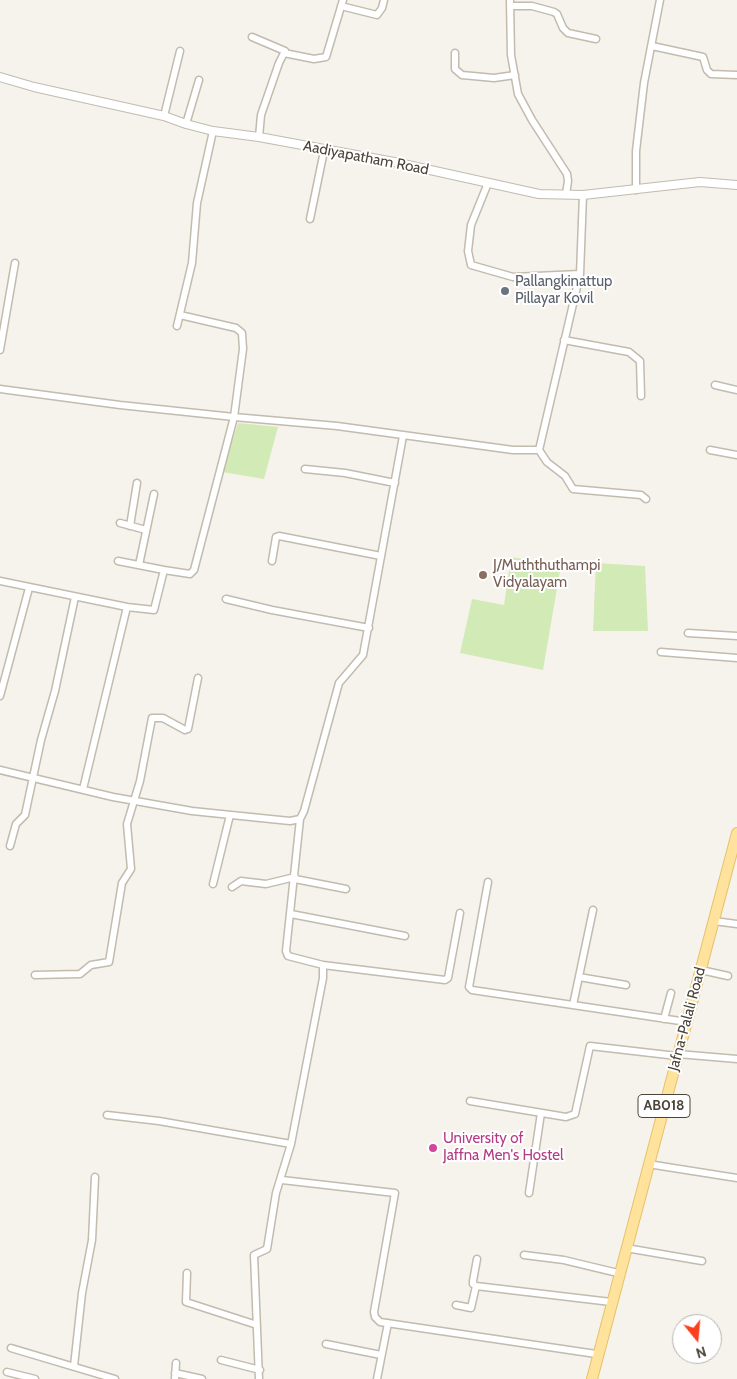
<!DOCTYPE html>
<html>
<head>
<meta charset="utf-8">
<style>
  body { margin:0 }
  #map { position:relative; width:737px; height:1379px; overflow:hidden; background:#f6f3ec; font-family:Cabin,sans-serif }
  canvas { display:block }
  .north { position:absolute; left:672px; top:1314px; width:50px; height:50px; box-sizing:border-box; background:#fff; border:1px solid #b7b4b0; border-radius:50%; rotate:163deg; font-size:14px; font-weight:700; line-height:20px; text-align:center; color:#4b4439 }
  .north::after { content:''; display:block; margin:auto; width:18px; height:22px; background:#fc3f1d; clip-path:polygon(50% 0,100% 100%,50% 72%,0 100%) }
</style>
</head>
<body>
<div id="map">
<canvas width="737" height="1379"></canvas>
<div class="north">N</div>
</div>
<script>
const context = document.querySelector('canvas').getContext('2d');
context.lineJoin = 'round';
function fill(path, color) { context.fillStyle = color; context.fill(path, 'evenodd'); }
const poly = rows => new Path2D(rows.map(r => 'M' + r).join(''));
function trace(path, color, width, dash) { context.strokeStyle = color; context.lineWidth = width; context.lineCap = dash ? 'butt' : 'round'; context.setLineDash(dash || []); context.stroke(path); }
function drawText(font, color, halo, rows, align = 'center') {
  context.font = font + ' Cabin,sans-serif'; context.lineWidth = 4; context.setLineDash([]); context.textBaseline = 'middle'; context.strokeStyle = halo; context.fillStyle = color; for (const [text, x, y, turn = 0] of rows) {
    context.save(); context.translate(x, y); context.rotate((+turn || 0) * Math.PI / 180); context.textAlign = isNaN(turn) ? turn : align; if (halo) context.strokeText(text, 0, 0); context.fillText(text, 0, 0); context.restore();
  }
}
fill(poly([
  [238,423,278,427,264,479,222,472],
  [511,557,561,565,543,670,460,653,472,599,504,605],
  [596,563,645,566,648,631,593,631]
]), '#d2eab5');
const minor = poly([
  [510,0,511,55,518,94,532,120,567,174,568,181,566,194],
  [341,6,377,15,382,8,384,0],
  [511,6,532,6,554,12,557,14,563,28,568,33,596,39],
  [252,37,285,51,279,63,261,115,259,137],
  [652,46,703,57,707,70,711,74,737,75],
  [284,53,314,59,326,57,343,0],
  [455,53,455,69,462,75,494,78,515,75],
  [164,116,180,51],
  [186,124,199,80],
  [488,183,471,225,468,251,471,265,513,277,580,274],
  [636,190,636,151,644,83,660,0],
  [310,219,324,151],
  [180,315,236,328,242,333,243,349,234,417,337,426,513,450,539,450,580,274,583,195],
  [177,326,192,263,197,203,213,131],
  [564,340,629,352,640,361,641,396],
  [0,350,15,263],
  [715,385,737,390],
  [0,389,120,405,234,417,194,570,190,574,164,570,154,610,127,607,0,581],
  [539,450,547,462,565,476,573,489,641,495,646,499],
  [710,450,737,455],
  [305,469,345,473,395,483],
  [120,523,146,530],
  [130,526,137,483],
  [118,561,164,570],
  [272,561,276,537,279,536,381,556],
  [139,565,154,494],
  [226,599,272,610,369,628],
  [688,633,737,636],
  [661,652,737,658],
  [0,696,29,588],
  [0,770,113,797,192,811,290,821,300,819,304,811,339,683,363,655,403,436],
  [83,789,127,607],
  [10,846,16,824,25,815,41,740,55,691,75,597],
  [295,879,346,889],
  [488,882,469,987,472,990,687,1022],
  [213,884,230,815],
  [232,887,241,881,266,884,295,877],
  [291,914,405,936],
  [714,921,737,924],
  [323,965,445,980,448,978,460,913],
  [701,970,728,976],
  [35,975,80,974,91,965,109,962,122,883,131,869,127,824,140,781,152,718,163,718,185,730,188,729,198,678],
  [579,977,626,985],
  [573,1005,593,910],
  [664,1019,671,993],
  [678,1054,737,1059],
  [470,1101,566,1117,575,1114,590,1046,677,1056],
  [107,1115,159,1121,291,1144],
  [648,1164,737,1178],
  [282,1180,395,1193,374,1312,375,1317,380,1322,596,1354],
  [529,1193,541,1113],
  [626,1248,702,1261],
  [524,1255,564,1260,618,1273],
  [477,1259,473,1281,473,1284,476,1286,611,1302],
  [187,1273,186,1302,257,1325],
  [456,1305,471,1308,476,1286],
  [326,1344,381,1355],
  [11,1348,115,1379],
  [221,1360,260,1370],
  [74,1366,82,1293,92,1240,95,1177],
  [7,1372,35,1379],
  [175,1373,202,1379],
  [175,1379,176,1363],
  [259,1379,254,1255,267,1249,276,1193,291,1144,323,978,323,965,288,956,286,951,300,819],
  [377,1379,388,1323]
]);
const tertiary = poly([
  [0,77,34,87,164,116,186,124,213,131,259,137,394,162,539,194,583,195,700,182,737,185]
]);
const primary = poly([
  [592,1379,737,833]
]);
trace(minor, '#c2bbae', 9);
trace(tertiary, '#c2bbae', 10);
trace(primary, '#e6c16a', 12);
trace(minor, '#fff', 6);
trace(tertiary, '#fff', 8);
trace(primary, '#ffe39c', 10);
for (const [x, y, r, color] of [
  [505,291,5,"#6b7280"],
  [483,575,5,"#8d6e63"],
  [433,1148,5,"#d1479c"]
]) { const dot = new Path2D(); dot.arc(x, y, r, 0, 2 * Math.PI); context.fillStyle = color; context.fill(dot); trace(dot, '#fff', 2); }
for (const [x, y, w] of [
  [664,1106,52]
]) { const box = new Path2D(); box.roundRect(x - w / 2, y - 11.5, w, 23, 4); context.fillStyle = '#fff'; context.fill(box); trace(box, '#4b4439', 1); }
drawText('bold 14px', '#4b4439', null, [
  ["AB018",664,1106]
]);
drawText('15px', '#4b4439', '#fff', [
  ["Aadiyapatham Road",366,158,11],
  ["Jafna-Palali Road",687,1019,-75]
]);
drawText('15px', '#5b616d', '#fff', [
  ["Pallangkinattup",515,282],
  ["Pillayar Kovil",515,299]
], 'left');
drawText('15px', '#785e54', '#fff', [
  ["J/Muththuthampi",493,566],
  ["Vidyalayam",493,583]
], 'left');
drawText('15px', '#b23c85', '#fff', [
  ["University of",443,1139],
  ["Jaffna Men's Hostel",443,1156]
], 'left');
</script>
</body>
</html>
